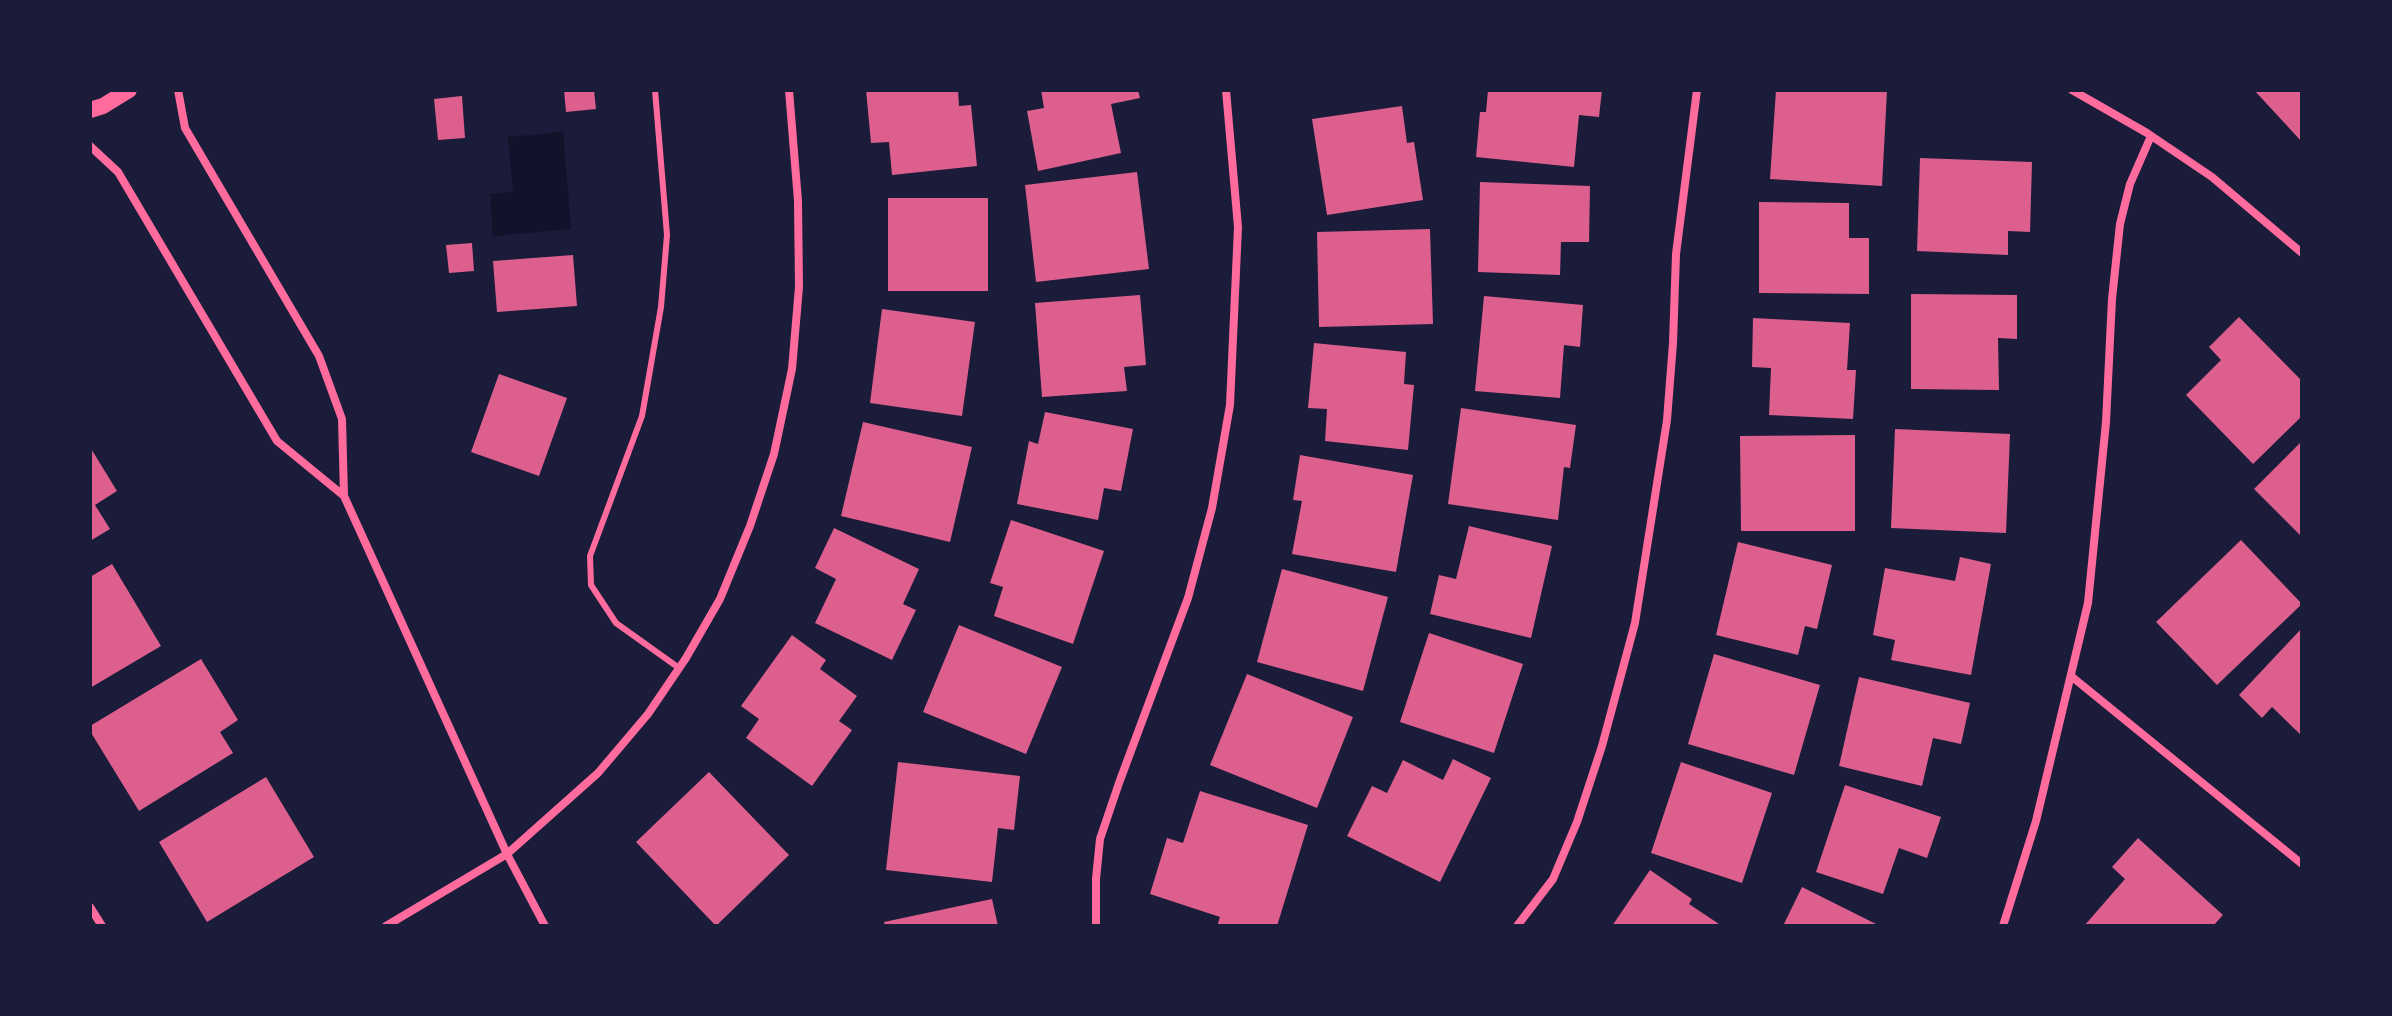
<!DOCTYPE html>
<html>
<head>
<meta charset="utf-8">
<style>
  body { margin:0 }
  #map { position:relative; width:2392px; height:1016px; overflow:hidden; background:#1b1b3a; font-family:Quicksand,sans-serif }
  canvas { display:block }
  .frame { position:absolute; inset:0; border:92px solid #1b1b3a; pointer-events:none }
</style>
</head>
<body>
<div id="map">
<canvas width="2392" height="1016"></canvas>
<div class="frame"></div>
</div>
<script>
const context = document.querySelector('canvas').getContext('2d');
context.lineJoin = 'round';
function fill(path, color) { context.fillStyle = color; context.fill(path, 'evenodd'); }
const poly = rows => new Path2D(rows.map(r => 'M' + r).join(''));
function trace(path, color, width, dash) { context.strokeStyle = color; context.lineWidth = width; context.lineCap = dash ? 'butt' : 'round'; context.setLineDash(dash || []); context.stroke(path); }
fill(poly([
  [563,132,571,229,493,236,490,194,513,192,508,137]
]), '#12122b');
fill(poly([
  [564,90,594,90,596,109,566,112],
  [866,90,958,90,959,106,971,105,977,166,892,175,889,142,871,143],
  [1041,90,1138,90,1140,98,1111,104,1121,153,1038,171,1027,111,1044,108],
  [1488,90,1602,90,1599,117,1579,115,1574,167,1476,157,1480,112,1486,112],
  [1776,90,1887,91,1882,186,1770,179],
  [2254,90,2302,90,2302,142],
  [462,96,465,138,438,140,434,99],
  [1402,106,1407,143,1414,142,1423,200,1327,215,1312,119],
  [1920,158,2032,162,2030,232,2008,231,2008,255,1917,251],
  [1137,172,1149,269,1036,282,1025,185],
  [1480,182,1590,186,1589,242,1561,242,1560,275,1478,272],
  [888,198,988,198,988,291,888,291],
  [1759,202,1849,203,1849,238,1869,238,1869,294,1759,293],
  [1430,229,1433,324,1319,327,1317,232],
  [472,243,474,271,449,273,446,245],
  [573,255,577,306,497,312,493,261],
  [1911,294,2017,295,2017,339,1998,338,1999,390,1911,389],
  [1140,295,1146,365,1124,367,1127,391,1042,397,1035,303],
  [1484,296,1583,305,1580,347,1564,345,1560,398,1475,391],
  [882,309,975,322,962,416,870,403],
  [2239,317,2302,381,2302,416,2253,464,2186,395,2221,360,2209,347],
  [1753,318,1850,323,1847,370,1856,370,1853,419,1769,415,1771,368,1752,367],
  [1314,343,1406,352,1404,384,1414,385,1408,450,1325,441,1327,409,1308,408],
  [499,374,567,398,539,476,471,452],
  [1461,408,1576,425,1570,468,1564,467,1558,520,1448,504],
  [1045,412,1133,429,1121,491,1104,488,1098,520,1017,504,1029,441,1038,444],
  [863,422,972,447,950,542,841,516],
  [1895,429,2010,434,2006,533,1891,528],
  [1855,435,1855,531,1741,531,1740,436],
  [2302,441,2302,537,2254,489],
  [90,447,117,491,95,505,110,529,90,541],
  [1300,455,1413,475,1396,572,1292,554,1302,501,1293,500],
  [1011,520,1104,551,1073,644,994,616,1003,587,990,583],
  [1469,526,1552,546,1531,638,1430,614,1439,575,1456,579],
  [834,528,919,569,903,604,916,610,892,660,815,623,836,579,815,568],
  [2241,540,2302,604,2217,685,2156,622],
  [1738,542,1832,565,1817,629,1805,626,1798,655,1716,635],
  [1960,557,1991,564,1971,675,1891,660,1895,640,1873,635,1885,568,1955,581],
  [112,564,161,646,90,688,90,577],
  [1282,569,1388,597,1363,691,1257,662],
  [959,625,1062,667,1026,754,923,712],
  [2302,628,2302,736,2272,707,2262,718,2239,695],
  [1429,633,1523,664,1494,753,1400,722],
  [792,635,826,660,820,669,857,696,839,721,852,730,812,786,746,738,759,719,741,706],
  [1714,654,1820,685,1794,775,1688,744],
  [201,659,238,720,220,732,233,753,139,811,90,731,90,726],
  [1247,674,1353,717,1317,808,1210,765],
  [1859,677,1970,703,1961,744,1933,738,1922,786,1839,766],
  [1453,759,1491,778,1440,882,1347,836,1372,786,1387,793,1403,760,1443,780],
  [898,762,1020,776,1014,830,998,828,992,882,886,870],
  [1681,762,1772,793,1742,883,1651,853],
  [709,772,789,855,716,926,636,842],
  [266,777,314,857,207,922,159,842],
  [1845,785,1941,817,1927,858,1899,848,1883,894,1816,872],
  [1200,791,1308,825,1277,926,1217,926,1220,917,1150,894,1167,838,1183,843],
  [2138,838,2223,915,2213,926,2084,926,2125,879,2112,867],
  [1650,870,1692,899,1689,904,1722,926,1612,926],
  [1802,887,1880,926,1783,926],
  [992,899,998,926,885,926,884,922]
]), '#dd5f8e');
trace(poly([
  [655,90,667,235,661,307,642,416,590,556,591,585,616,623,679,668]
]), '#ff6b9d', 6);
trace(poly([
  [178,90,185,128,319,356,342,419,344,496,507,854,545,926],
  [2072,90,2147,133,2212,177,2302,253],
  [90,146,118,172,277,441,344,496],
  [2071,676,2302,864],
  [90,907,102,926],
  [386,926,507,854,598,773,648,714,686,658,720,599,750,526,774,454,792,369,799,287,798,201,789,90],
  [1096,926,1096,879,1100,839,1119,783,1188,598,1212,508,1230,405,1238,227,1226,90],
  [1517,926,1553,879,1577,822,1602,746,1635,623,1667,420,1673,343,1676,254,1697,90],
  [2003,926,2036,821,2088,603,2106,422,2112,299,2120,224,2130,184,2151,136]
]), '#ff6b9d', 8);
trace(poly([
  [90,110,103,106,129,90]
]), '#ff6b9d', 16);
</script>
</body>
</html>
